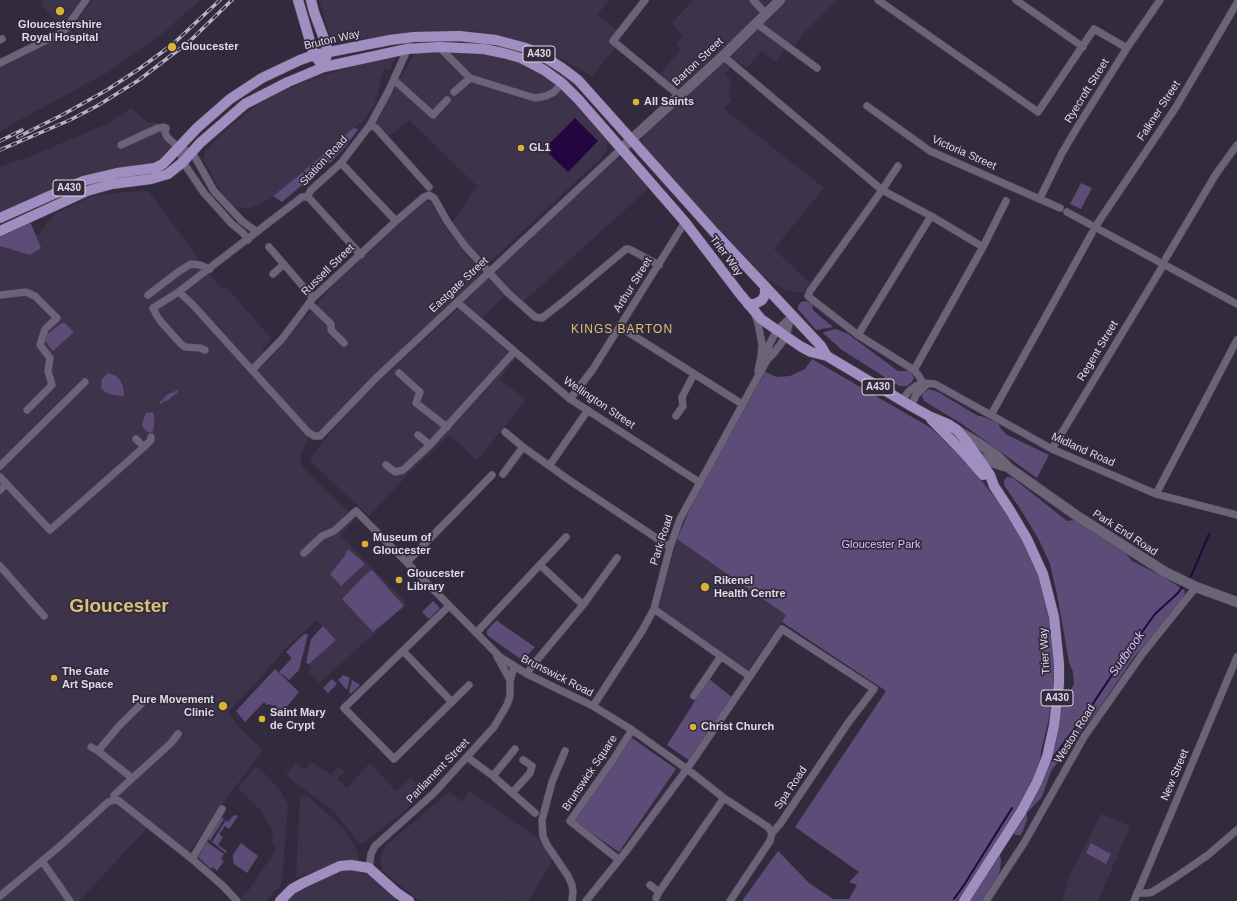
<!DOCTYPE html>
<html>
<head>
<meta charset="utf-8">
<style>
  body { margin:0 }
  canvas { display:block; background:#322b3d }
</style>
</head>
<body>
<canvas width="1237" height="901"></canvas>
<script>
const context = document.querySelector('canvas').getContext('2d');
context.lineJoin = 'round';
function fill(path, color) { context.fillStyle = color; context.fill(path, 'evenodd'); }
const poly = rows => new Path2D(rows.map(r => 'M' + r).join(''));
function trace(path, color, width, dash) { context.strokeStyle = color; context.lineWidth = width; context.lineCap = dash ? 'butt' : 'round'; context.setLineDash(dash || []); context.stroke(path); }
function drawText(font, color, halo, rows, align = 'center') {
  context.font = font + ' Helvetica,sans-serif'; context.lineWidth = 3.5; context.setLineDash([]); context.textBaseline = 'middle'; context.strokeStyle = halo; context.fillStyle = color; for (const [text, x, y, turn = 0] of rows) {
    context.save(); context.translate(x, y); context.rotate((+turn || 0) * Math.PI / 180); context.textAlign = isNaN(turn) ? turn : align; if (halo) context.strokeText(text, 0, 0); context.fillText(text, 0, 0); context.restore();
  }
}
fill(poly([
  [42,0,81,0,61,27,42,5],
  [93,0,200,0,164,32,110,71,18,121,0,132,0,67,65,34,70,29,95,52,72,27],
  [319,0,609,0,597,15,620,33,613,41,617,45,592,76,551,53,533,46,495,35,474,31,414,32,362,39,335,39,331,37],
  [693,0,770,0,738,34,671,95,654,81,681,49,676,43,683,35,672,23],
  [783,0,837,0,802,35,795,45,790,42,776,62,762,51,747,67,736,61,725,74,731,80,729,83,731,86,728,90,731,94,729,96,732,99,724,109,824,188,774,249,810,283,803,293,787,290,780,287,762,275,702,211,642,143,645,133],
  [452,50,497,54,531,67,546,76,571,98,602,133,607,142,607,149,601,158,488,264,476,254,452,223,477,186,409,120,390,136,376,123,402,74,414,55,419,52],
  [395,57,390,70,384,69,380,79,381,82,376,98,374,101,376,102,362,124,360,123,282,190,268,200,257,205,250,208,242,208,235,207,222,193,203,159,206,151,220,135,253,108,267,99,313,78,366,63],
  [131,108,148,123,158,123,163,127,179,148,163,164,117,173,0,218,0,167,31,156,107,124],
  [619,159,625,162,649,188,523,302,508,293,482,318,464,304,465,300,495,270,615,160],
  [142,191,149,192,215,281,223,289,226,287,271,338,270,341,262,350,264,352,254,362,260,368,268,361,330,289,424,200,431,202,446,228,481,271,480,276,392,358,321,430,315,433,314,432,308,437,300,458,303,468,356,519,340,535,407,604,319,683,308,671,312,667,309,664,336,640,316,620,284,650,257,682,228,712,240,728,263,750,219,809,189,852,119,798,110,797,105,799,96,807,57,847,59,853,108,804,113,803,118,804,149,826,79,901,0,901,0,231,29,219,35,233,39,235,41,230,56,213,93,196,127,192],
  [458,309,462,309,515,359,499,379,526,400,477,460,449,435,414,468,369,516,312,463,310,458,333,430,377,383],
  [677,539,787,615,747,671,659,608],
  [296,762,304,770,311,762,332,775,338,766,345,771,337,779,347,788,370,763,396,791,411,777,426,791,400,815,365,842,359,843,334,811,294,782,286,774],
  [256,766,269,778,270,777,272,779,271,781,280,791,288,804,282,881,278,889,274,891,267,901,242,901,241,898,249,890,269,860,275,852,275,847,272,844,273,830,260,810,238,788],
  [470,791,539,839,552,859,551,864,528,901,515,901,511,899,510,901,419,901,382,870,380,857,386,845,449,792,462,802],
  [304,795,308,796,345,830,355,847,359,858,358,862,334,864,296,878,300,798],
  [1101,814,1130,826,1098,901,1062,901,1070,874],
  [343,871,354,871,366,874,376,880,397,901,287,901,293,895,313,882,330,874]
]), '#3d334b');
fill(poly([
  [362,124,346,146,331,162,310,178,304,171,350,131,354,128,358,129],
  [303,172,309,179,282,202,273,196],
  [1081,183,1092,188,1081,209,1070,204],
  [29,219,41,248,30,255,0,246,0,231],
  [805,301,812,303,813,310,816,313,833,327,816,330,798,309,798,306,801,302],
  [62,323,65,323,74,332,53,351,45,341,46,335],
  [836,329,848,334,898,371,910,371,914,378,912,382,907,386,900,386,888,381,883,376,842,350,823,333,824,332],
  [812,359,931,428,967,463,994,496,1012,521,1024,542,1038,573,1051,629,1054,665,1054,682,1048,723,1041,751,1040,763,1059,718,1062,706,1074,684,1073,672,1069,662,1057,594,1050,564,1039,540,1023,513,1004,485,1004,480,1007,477,1013,478,1067,521,1074,520,1125,552,1132,561,1162,576,1184,590,1185,594,1181,609,1163,623,1134,657,1100,707,1051,771,1042,797,1027,813,1027,820,1021,835,1016,835,1006,831,999,852,1001,860,1000,870,992,898,990,901,969,901,972,881,957,901,742,901,778,851,809,883,833,899,849,899,857,885,849,882,859,872,795,827,886,691,782,622,786,615,677,539,694,500,765,372,777,377,790,376,805,369],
  [108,373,116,376,120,380,123,386,124,396,113,395,105,392,101,388,102,379],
  [929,389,938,392,978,416,981,416,998,423,1001,429,1007,435,1049,455,1037,478,962,424,924,401,922,396,923,393],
  [178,390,178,392,167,401,164,401,161,404,159,403,168,394],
  [152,412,154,414,154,426,153,431,149,433,142,426,143,420,146,413],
  [348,549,365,564,341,586,330,574,344,557],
  [372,570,404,606,373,632,342,599,365,575],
  [433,601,440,608,429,619,422,612],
  [497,620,500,623,535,647,525,658,519,658,512,653,487,635,487,630],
  [323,626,336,640,309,664,306,663,311,639],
  [304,634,308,634,299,670,289,680,279,672,291,659,291,657,286,652],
  [275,669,299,692,279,716,275,712,277,707,275,705,272,706,269,704,267,705,264,702,245,722,236,711],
  [343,675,350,678,347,690,338,680],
  [332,679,337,684,328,693,323,688],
  [709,679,733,698,690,761,667,745],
  [352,680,360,685,351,694,349,692],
  [632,738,676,769,619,852,574,821],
  [234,815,238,816,229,829,225,826,219,834,223,837,218,845,227,851,226,853,212,842,226,820,228,822],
  [220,816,224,819,210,841,208,839],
  [207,842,224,854,221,859,224,861,217,871,213,867,211,869,198,857],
  [241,843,258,856,247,873,234,864,233,861,233,855],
  [1091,843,1111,854,1106,864,1086,853]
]), '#5d4b78');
fill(poly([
  [575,118,598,141,568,172,544,149]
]), '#23053f');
trace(poly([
  [1188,579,1192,574,1209,534],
  [1050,762,1092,705,1124,657,1155,614,1178,593,1184,584],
  [954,899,964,885,1012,808]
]), '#23053f', 2);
const minor = poly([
  [645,0,613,41,680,96],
  [753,0,766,14],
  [878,0,1038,112,1094,29,1127,48],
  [1016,0,1083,47],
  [757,24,817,68],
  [0,40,2,39],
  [439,47,470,78,525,95,535,98,546,96,554,92,562,83],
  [723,56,882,190,931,216,983,247],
  [0,63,63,32,86,0],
  [394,80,433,115,447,100],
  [454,92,470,78],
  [867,106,930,151,1060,208],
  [370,125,376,128,429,187],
  [163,127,167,137,179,148,192,152,214,191,242,221,257,232],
  [121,145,158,128,166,128],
  [179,148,183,162,204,193,232,224,243,233,248,240],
  [341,163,396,221],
  [898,166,882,190,810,291,808,296,814,301,858,335,914,370,919,376,924,386],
  [307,197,310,199,361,255],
  [1040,198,1062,153,1078,126,1127,48,1160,0],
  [1067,212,1237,304],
  [1095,227,1176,107,1237,3],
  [269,247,313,298],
  [1166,258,1216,174,1237,145],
  [273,274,284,264],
  [179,292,193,305,308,432,314,436,320,436,376,378,621,149],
  [0,295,26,292,35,296,57,318,45,329,40,345,50,358,48,371,52,385,27,410],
  [148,295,178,272,191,264,200,265,210,269],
  [457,302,570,399,699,482],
  [309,303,331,324,331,330,344,343],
  [755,315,758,323,762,344,761,357,758,371],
  [620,327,742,404],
  [858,335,931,216],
  [205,350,200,348,185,347,181,344,162,323,157,316,153,308,177,293,302,197,307,197,311,190,341,163,370,125,388,92,409,46],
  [767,360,769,345,777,330,791,317],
  [252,370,282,339,313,298,396,221,424,197,429,195,434,198,447,221,465,246,508,293,535,317,542,318,564,301,626,249,629,249,659,265],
  [914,370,983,247,1006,201],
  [399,373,420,392,416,403,447,427],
  [570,399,593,369,685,222],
  [902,401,909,391,916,386,922,383,935,384,1052,449,1156,494,1237,515],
  [911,406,916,395,927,384],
  [991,415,1092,233],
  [676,416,683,406,682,397,694,374],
  [505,432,523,447,569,480,670,547],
  [418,435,430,445,514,352],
  [136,439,144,447,151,440,151,437],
  [1052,449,1164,264],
  [386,465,395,472,403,470,430,445],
  [0,466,85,382],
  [549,466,588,410],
  [503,474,523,447],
  [0,477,50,530,144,447],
  [0,490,6,484],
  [1156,494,1237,340],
  [304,553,322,536,334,531,356,511,500,657,527,674,593,706,632,730,687,769,724,798,768,827,772,833],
  [407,562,492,475],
  [540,565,583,605,617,558],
  [0,566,44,616],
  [449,606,344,708,394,759,469,685],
  [654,609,749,676],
  [476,633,566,537],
  [403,651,452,702],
  [497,656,510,680],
  [527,674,532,666,583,605],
  [694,696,721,656],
  [593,706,642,631,654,609,670,547,680,519,767,360,773,354,786,337,791,317],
  [632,730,613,760,570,821,619,860,627,850,687,769,782,629,874,689,848,723,780,824,772,833,770,841,730,901],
  [91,747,98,751,132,778],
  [98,751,118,727,142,703],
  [565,751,552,782,542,820,543,836,547,845,568,876,572,885,573,892,572,901],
  [467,757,493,776,535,813],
  [493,776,515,749],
  [512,793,530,773,532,766,523,760],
  [114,800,119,801,192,859,223,886,237,901],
  [192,859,222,809],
  [42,861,70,901],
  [369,868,371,854,375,846,434,793,494,727,507,705,510,696,510,681,514,667],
  [650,885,659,892,656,898],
  [659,892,724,798],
  [1137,893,1148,893,1152,892,1173,879,1208,855,1237,830],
  [0,896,60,846,108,802,114,800,114,795,171,743,178,734],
  [586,901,619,860],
  [986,901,1024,843,1084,737,1143,653,1196,587],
  [1134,901,1237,657]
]);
const secondary = poly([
  [621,149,723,56,780,0],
  [958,431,975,441,997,456,1009,468,1080,518,1165,572,1196,587,1237,602],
  [973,456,1004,466]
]);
const primary = poly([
  [298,0,314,55,324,67],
  [311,0,314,12,324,39,328,52,326,58],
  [0,218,83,181,117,173,155,168,163,164,197,128,230,99,262,78,300,60,314,55,390,40,414,37,459,36,496,40,526,48,540,54,562,68,578,80,714,232,821,346,827,356],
  [0,231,87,191,112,184,151,179,168,174,183,162,200,143,245,104,288,82,324,67,407,49,439,47,484,49,503,53,521,58,544,70,562,83,579,100,652,184,685,222,740,294,761,319,800,346,811,352,827,356,911,406,929,416,948,424,957,430,968,443,990,475,994,486,1011,512,1027,539,1043,574,1054,617,1059,664,1059,683,1054,726,1047,757,1037,782,1021,812,964,901],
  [748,304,755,304,762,300,765,295,765,287],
  [931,419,963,452,983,475],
  [280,901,292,889,303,883,340,866,351,865,369,868,397,893,409,901]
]);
trace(minor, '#4d4756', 8);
trace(secondary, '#4d4756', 11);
trace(primary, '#4d4756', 11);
trace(minor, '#6b6378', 7);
trace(secondary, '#6b6378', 10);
trace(primary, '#a08ec0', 10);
const rail = poly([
  [18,137,62,115,107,90,139,69,173,44,220,0],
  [0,141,22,130],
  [0,150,70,120,97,106,139,80,190,41,232,0]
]);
trace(rail, '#b8b3c1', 3.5);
trace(rail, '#322b3d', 2, [6]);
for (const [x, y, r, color] of [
  [60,11,5,"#d9b334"],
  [172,47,5,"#d9b334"],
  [636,102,4,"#d9b334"],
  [521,148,4,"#d9b334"],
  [365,544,4,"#d9b334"],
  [399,580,4,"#d9b334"],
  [705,587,5,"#d9b334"],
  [54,678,4,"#d9b334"],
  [223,706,5,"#d9b334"],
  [262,719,4,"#d9b334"],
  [693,727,4,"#d9b334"]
]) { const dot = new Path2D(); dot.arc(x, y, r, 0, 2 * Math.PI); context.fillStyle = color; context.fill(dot); trace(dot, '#322b3d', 1.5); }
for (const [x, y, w] of [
  [539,54,32],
  [69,188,32],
  [878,387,32],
  [1057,698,32]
]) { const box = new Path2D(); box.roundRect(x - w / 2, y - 8, w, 16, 3); context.fillStyle = '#322b3d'; context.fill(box); trace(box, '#dfdbe7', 1); }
drawText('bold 10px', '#dfdbe7', null, [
  ["A430",539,54],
  ["A430",69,188],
  ["A430",878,387],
  ["A430",1057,698]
]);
drawText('bold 11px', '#dfdbe7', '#322b3d', [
  ["Gloucestershire",60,25,"center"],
  ["Royal Hospital",60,38,"center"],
  ["Gloucester",181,47],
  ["All Saints",644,102],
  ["GL1",529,148],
  ["Museum of",373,538],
  ["Gloucester",373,551],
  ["Gloucester",407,574],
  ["Library",407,587],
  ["Rikenel",714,581],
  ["Health Centre",714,594],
  ["The Gate",62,672],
  ["Art Space",62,685],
  ["Pure Movement",214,700,"right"],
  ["Clinic",214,713,"right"],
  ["Saint Mary",270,713],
  ["de Crypt",270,726],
  ["Christ Church",701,727]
], 'left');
drawText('11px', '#dfdbe7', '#322b3d', [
  ["Bruton Way",332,40,-13],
  ["Barton Street",698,62,-43],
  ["Ryecroft Street",1087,91,-58],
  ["Falkner Street",1159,111,-57],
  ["Victoria Street",964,153,24],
  ["Station Road",324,161,-47],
  ["Trier Way",726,256,53],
  ["Russell Street",328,270,-44],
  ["Eastgate Street",459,285,-43],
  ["Arthur Street",633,285,-58],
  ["Regent Street",1098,351,-59],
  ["Wellington Street",599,403,34],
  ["Midland Road",1083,450,24],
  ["Park End Road",1125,533,33],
  ["Park Road",662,540,-72],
  ["Trier Way",1045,651,-94],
  ["Brunswick Road",557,676,27],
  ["Weston Road",1075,734,-58],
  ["Parliament Street",438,771,-46],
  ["Brunswick Square",590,773,-56],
  ["New Street",1175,775,-67],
  ["Spa Road",791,788,-56]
]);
drawText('11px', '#d6c1f9', '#322b3d', [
  ["Gloucester Park",881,545]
]);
context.letterSpacing = '1px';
drawText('12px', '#dbc175', '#322b3d', [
  ["KINGS BARTON",622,330]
]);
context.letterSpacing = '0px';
drawText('italic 12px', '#d7c3fa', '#322b3d', [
  ["Sudbrook",1127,654,-55]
]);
drawText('bold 19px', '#dbc175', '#322b3d', [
  ["Gloucester",119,607]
]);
</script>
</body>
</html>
